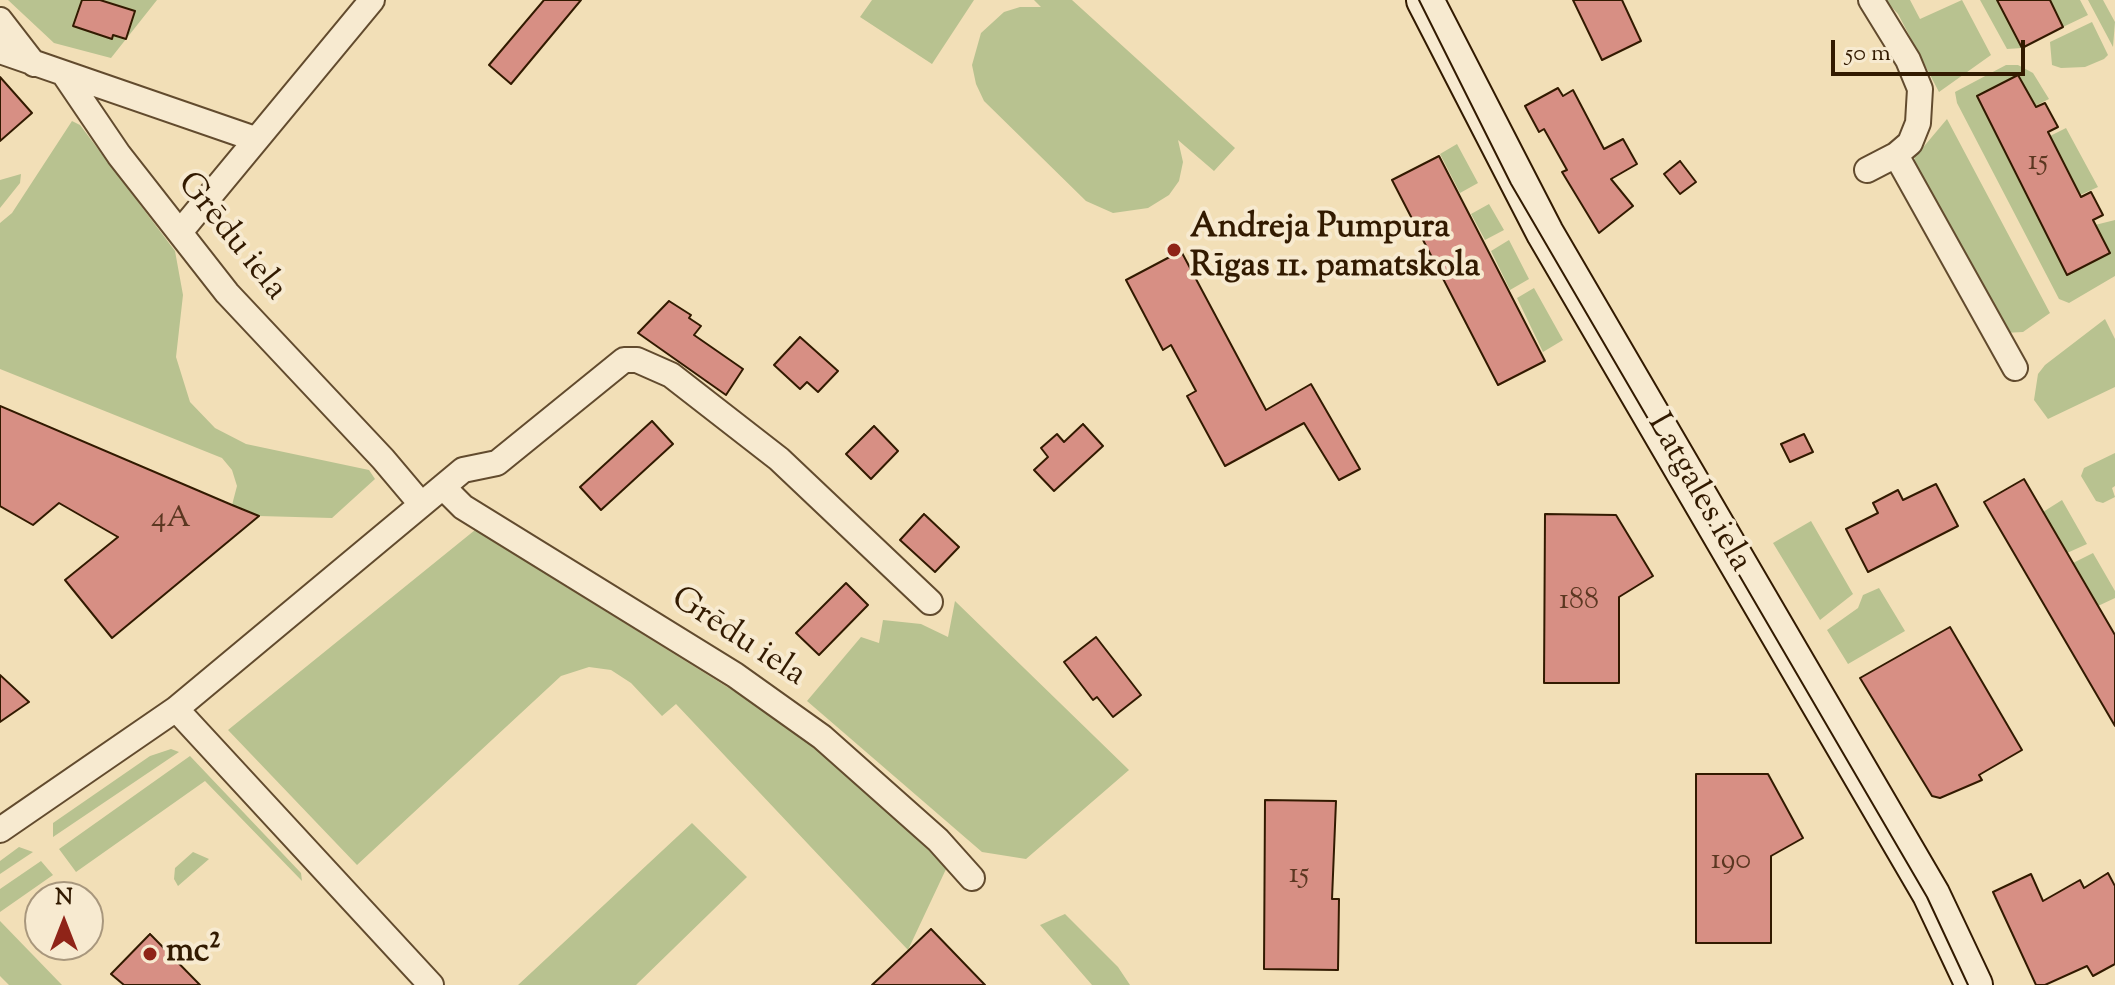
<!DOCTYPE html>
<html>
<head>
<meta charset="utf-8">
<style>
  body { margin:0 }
  #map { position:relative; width:2115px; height:985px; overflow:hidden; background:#f2dfb7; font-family:"Sorts Mill Goudy",serif }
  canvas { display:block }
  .north { position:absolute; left:24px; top:881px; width:80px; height:80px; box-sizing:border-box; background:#f7ead0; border:2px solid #a8977d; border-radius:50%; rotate:0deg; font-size:22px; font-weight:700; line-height:32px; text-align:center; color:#321a00 }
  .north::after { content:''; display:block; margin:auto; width:28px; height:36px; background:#8f2418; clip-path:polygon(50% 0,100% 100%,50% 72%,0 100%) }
  .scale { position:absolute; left:1831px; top:40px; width:194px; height:36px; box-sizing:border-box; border:4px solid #321a00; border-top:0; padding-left:10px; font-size:24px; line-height:28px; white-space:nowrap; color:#321a00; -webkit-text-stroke:6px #f7ead0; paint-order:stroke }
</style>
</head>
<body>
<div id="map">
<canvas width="2115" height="985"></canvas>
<div class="north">N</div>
<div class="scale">50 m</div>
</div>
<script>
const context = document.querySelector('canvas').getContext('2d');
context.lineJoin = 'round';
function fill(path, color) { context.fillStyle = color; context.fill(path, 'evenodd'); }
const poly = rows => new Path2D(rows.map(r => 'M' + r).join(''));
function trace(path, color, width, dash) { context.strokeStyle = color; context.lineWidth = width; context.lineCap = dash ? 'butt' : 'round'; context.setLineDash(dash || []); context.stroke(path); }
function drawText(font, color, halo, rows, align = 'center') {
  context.font = font + ' "Sorts Mill Goudy",serif'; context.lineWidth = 8; context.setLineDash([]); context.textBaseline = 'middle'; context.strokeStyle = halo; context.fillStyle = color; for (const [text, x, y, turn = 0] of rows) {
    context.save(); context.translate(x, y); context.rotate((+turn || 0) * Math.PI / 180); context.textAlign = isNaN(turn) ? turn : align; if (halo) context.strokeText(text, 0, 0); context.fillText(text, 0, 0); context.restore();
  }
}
fill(poly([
  [8,0,157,0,111,58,54,43],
  [872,0,974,0,932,64,860,17],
  [1034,0,1072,0,1235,148,1214,171,1178,140,1183,162,1179,181,1169,195,1148,208,1113,213,1086,201,984,101,976,84,972,65,981,33,1004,12,1020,7,1041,7],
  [1885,0,1910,0,1920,19,1962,0,1991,55,1939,92,1898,14],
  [1980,0,1997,0,2022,48,2007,49],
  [2050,0,2080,0,2088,15,2063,27],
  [2088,0,2103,0,2115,22,2113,47],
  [2092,22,2108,55,2104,59,2085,67,2061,68,2052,65,2050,42],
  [2006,65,2018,65,2033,73,2049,99,2035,106,2018,75,1977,96,2068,275,2110,253,2095,225,2115,220,2115,276,2069,303,2059,299,1957,103,1955,92],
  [1947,119,2050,313,2023,332,2004,333,1913,165,1915,157],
  [72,121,80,125,175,251,183,295,176,357,190,402,215,428,246,444,369,470,375,479,332,518,259,516,232,505,237,486,232,470,222,458,0,369,0,223,12,213],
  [2066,128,2098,187,2080,195,2050,136],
  [1457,144,1478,183,1460,193,1440,154],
  [21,174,20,183,0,208,0,180],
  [1489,204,1504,230,1485,240,1471,214],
  [1509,240,1529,279,1510,290,1491,251],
  [1534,288,1563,340,1543,352,1517,298],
  [2105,319,2115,339,2115,387,2048,419,2034,400,2038,374,2045,365],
  [2115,453,2115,486,2112,488,2115,497,2103,503,2096,501,2081,476,2084,468],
  [2062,500,2087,544,2067,553,2043,512],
  [1811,521,1853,594,1820,620,1773,543],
  [475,530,806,736,947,867,908,950,676,704,662,716,631,683,611,670,589,667,561,676,357,865,228,730],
  [2093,553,2115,591,2115,598,2098,606,2073,563],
  [1879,588,1905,631,1848,664,1827,630,1858,608,1863,595],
  [955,601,1129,770,1026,859,982,852,807,701,861,637,879,643,883,620,921,624,948,637],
  [171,749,179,752,53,837,53,823,150,756],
  [190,756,301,873,302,881,205,781,76,872,59,849],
  [692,823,747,877,636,985,518,985],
  [19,847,33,852,0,874,0,861],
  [193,852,209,859,178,886,174,879,175,868],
  [41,861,53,875,0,912,0,889],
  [1065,914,1118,967,1130,985,1092,985,1040,925],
  [0,921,62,985,9,985,0,976]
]), '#b8c290');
const building = poly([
  [82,0,100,0,135,11,126,39,113,35,112,39,73,26,82,0],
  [544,0,581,0,511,84,489,65,544,0],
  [1573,0,1622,0,1641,41,1602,60,1573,0],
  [1997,0,2050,0,2063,27,2022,48,1997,0],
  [2018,75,2036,107,2045,103,2058,127,2048,132,2081,197,2091,192,2103,215,2093,220,2110,253,2067,275,1977,96,2018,75],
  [0,77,32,113,0,141,0,77],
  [1558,88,1563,96,1573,90,1604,149,1623,139,1637,164,1611,179,1633,206,1599,233,1562,172,1567,170,1544,129,1539,132,1525,106,1558,88],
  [1439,156,1545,361,1498,385,1392,180,1439,156],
  [1680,161,1696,182,1680,194,1664,174,1680,161],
  [1181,251,1266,410,1311,384,1360,469,1339,480,1304,423,1225,466,1187,396,1196,391,1171,345,1163,350,1126,280,1181,251],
  [669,301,691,315,689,318,701,326,694,335,743,369,726,395,638,333,669,301],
  [800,337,838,371,818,392,807,382,800,389,774,365,800,337],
  [0,406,232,505,259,516,112,638,65,580,118,537,59,503,33,525,0,506,0,406],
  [652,421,673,444,601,510,580,487,652,421],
  [1083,424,1103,446,1054,491,1034,470,1048,457,1041,448,1057,434,1064,442,1083,424],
  [874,426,898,451,871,479,846,454,874,426],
  [1804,434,1813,452,1790,462,1781,444,1804,434],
  [2024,479,2115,635,2115,726,1984,502,2024,479],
  [1936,484,1958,526,1868,572,1846,529,1878,513,1873,503,1898,490,1903,500,1936,484],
  [924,514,959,547,935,572,900,540,924,514],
  [1545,514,1616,515,1653,576,1619,597,1619,683,1544,683,1545,514],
  [846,583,868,605,819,655,796,633,846,583],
  [1950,627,2022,750,1979,775,1982,780,1940,798,1932,796,1860,678,1950,627],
  [1096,637,1141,695,1113,717,1097,697,1093,700,1064,662,1096,637],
  [0,675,29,702,0,722,0,675],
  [1696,774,1768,774,1803,838,1771,856,1771,943,1696,943,1696,774],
  [1265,800,1336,801,1332,899,1339,899,1338,970,1264,969,1265,800],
  [2108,873,2115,886,2115,964,2093,976,2087,966,2045,985,2036,985,1993,892,2031,874,2043,901,2080,880,2084,888,2108,873],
  [931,929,985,985,872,985,908,951,931,929],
  [150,934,200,985,124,985,111,974,150,934]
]);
fill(building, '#d78f84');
trace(building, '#321a00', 2);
const street = poly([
  [0,20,34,64],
  [0,51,255,139],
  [64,74,119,155,227,293,383,459,421,504],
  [1896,155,2015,368],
  [1867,170,1896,155,1910,143,1918,123,1920,89,1908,60,1871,0],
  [180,232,372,0],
  [443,487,463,507,735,675,822,737,938,840,972,878],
  [176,709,431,985],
  [0,830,176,709,463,470,497,463,624,360,637,360,671,375,779,459,930,602]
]);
const secondary = poly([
  [1425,0,1545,233,1931,894,1974,985]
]);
trace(street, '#624b2e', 28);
trace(secondary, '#321a00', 40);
trace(street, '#f7ead0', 24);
trace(secondary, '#f7ead0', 36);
trace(poly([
  [1419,0,1511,184,1927,897,1968,985]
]), '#321a00', 2);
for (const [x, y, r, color] of [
  [1174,250,8,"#8f2418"],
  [150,954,8,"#8f2418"]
]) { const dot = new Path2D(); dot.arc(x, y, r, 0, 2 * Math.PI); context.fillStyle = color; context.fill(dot); trace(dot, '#f7ead0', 3); }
drawText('30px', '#5b3721', null, [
  ["15",2038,164],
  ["4A",171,521],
  ["188",1579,603],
  ["190",1731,863],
  ["15",1299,877]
]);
drawText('bold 34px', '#321a00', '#f7ead0', [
  ["Andreja Pumpura",1190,230],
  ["Rīgas 11. pamatskola",1190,269],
  ["mc²",166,954]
], 'left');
drawText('34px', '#321a00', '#f7ead0', [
  ["Grēdu iela",230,238,51],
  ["Latgales iela",1697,494,60],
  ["Grēdu iela",737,639,33]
]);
</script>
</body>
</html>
